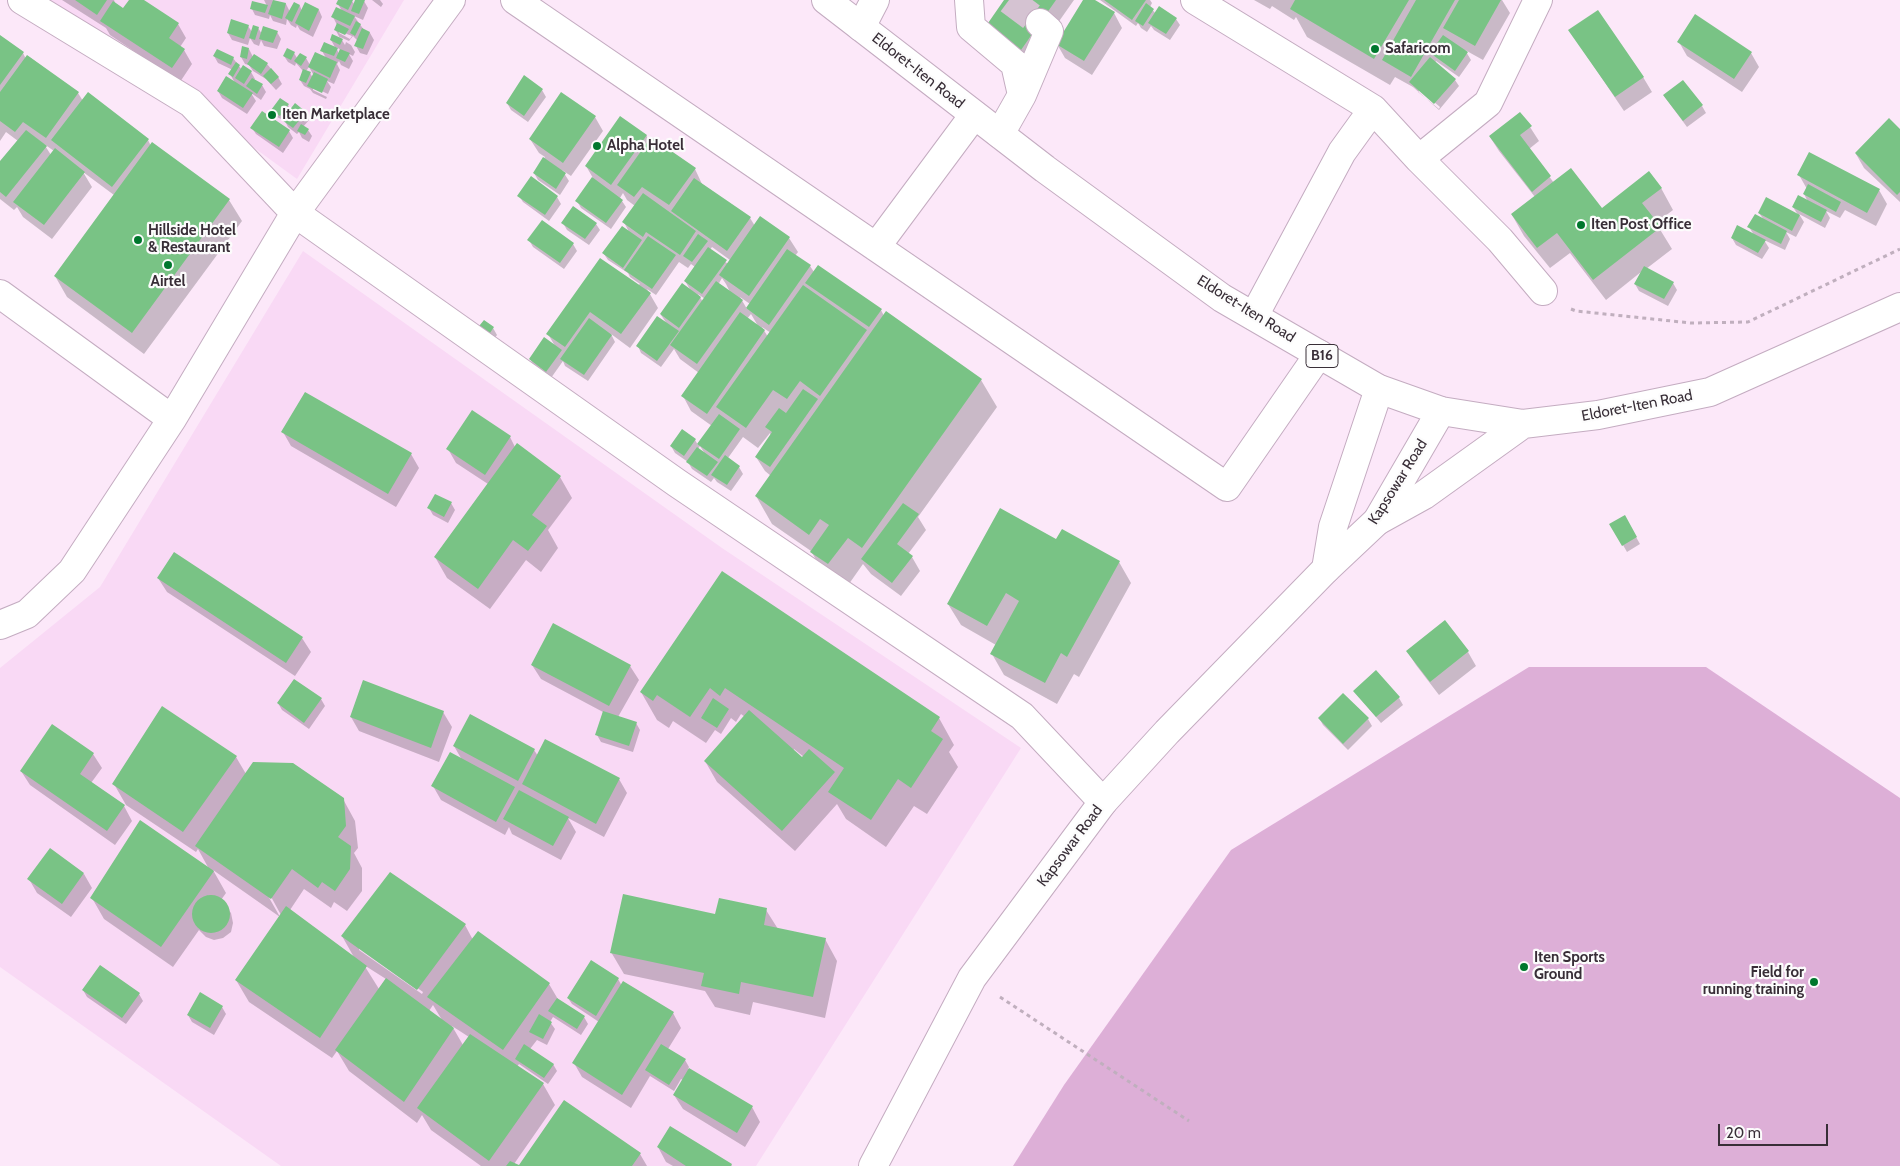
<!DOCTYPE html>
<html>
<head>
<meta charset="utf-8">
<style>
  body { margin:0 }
  #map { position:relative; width:1900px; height:1166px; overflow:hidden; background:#fce8f9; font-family:Cabin,sans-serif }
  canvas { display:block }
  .scale { position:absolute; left:1718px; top:1124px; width:110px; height:22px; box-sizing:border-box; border:2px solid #382e37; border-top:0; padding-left:6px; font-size:15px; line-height:18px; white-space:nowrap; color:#382e37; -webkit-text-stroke:4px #fcfcfc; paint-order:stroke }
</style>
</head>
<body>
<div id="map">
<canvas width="1900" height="1166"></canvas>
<div class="scale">20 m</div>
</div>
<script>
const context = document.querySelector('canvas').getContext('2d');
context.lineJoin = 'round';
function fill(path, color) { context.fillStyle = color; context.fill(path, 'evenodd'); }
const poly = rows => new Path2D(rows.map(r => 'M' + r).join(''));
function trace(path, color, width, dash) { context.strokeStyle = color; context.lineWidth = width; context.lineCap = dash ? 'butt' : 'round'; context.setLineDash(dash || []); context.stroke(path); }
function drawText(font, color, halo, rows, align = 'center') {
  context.font = font + ' Cabin,sans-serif'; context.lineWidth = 4.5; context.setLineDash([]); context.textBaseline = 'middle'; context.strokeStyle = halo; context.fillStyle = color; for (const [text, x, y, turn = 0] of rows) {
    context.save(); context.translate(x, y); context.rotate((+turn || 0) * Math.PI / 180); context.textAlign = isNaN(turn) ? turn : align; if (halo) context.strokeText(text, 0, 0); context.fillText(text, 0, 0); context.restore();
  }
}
fill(poly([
  [41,0,404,0,297,179,121,51],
  [303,251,722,548,1021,748,756,1166,281,1166,0,967,0,668,100,587]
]), '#f9d9f5');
fill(poly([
  [1529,667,1706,667,1900,798,1900,1166,1013,1166,1064,1085,1231,850]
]), '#ddafd7');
fill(poly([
  [62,0,114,0,116,5,124,10,130,0,141,0,178,24,186,38,180,47,184,50,192,64,180,82,110,35,106,28],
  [264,0,272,0,286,4,290,12,294,4,300,6,302,11,306,4,319,10,322,17,313,37,300,30,297,25,296,28,291,25,287,19,286,25,273,21,270,15,269,19,255,15,252,9,267,6],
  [339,0,351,0,355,5,355,0,364,1,368,8,363,20,354,16,364,30,370,33,374,40,367,55,360,53,356,46,358,41,353,36,349,41,340,37,345,45,346,42,351,45,355,52,353,56,349,54,353,61,349,69,341,65,339,61,337,64,340,70,334,84,327,81,331,87,328,94,313,87,313,90,327,97,326,99,313,93,310,89,304,86,300,80,303,71,296,63,295,66,288,62,284,56,294,53,297,58,300,54,306,58,310,65,326,58,322,51,336,49,331,40,341,40,335,29,337,25,333,17,342,11,338,4],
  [339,31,352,36,350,39,339,33],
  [336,47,341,50,339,54],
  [309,67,313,74,313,78,310,73,306,71],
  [372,0,380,0,383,4,381,7],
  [1005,0,1074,0,1029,64,995,40],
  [1085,0,1093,0,1114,13,1122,28,1092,75,1065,58,1057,44],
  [1100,0,1150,0,1152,3,1150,7,1156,14,1176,19,1180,25,1170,40,1154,30,1151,26,1147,32,1141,28,1138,23,1136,26],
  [1254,0,1502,0,1510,13,1483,60,1465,50,1471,60,1459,77,1436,61,1435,63,1455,80,1459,86,1439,110,1413,87,1395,77,1390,85,1307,37,1296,17,1294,20,1272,6,1270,9],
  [1420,90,1440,107,1439,109,1418,92],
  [248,26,252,32,258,28,262,34,277,32,281,39,277,49,264,46,261,40,259,46,254,44,250,38,248,45,232,40,228,33],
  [1570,31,1643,77,1652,92,1624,111],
  [0,37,23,53,26,59,28,56,78,93,83,101,148,140,151,146,229,200,242,221,144,354,67,297,55,276,114,195,83,172,92,187,52,239,23,217,17,207,14,210,0,199,0,163,18,141,6,132,0,141],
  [44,144,54,151,51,155],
  [1679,42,1751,53,1759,67,1742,92,1687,56],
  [249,49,253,57,267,64,278,77,282,84,276,90,266,79,253,71,249,65,245,64,241,57],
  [214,56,233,58,242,70,251,72,255,79,254,80,262,85,266,92,261,100,251,93,256,101,247,114,222,98,218,91,235,83,230,74,233,70,218,63],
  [542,90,546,97,528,122,511,110,507,103],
  [1664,96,1702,106,1706,113,1687,127],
  [288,105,291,110,305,113,309,120,303,127,308,130,312,136,309,142,302,138,299,132,297,134,288,127,285,121,277,117,273,110],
  [595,117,603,131,571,176,562,170,569,181,560,195,538,180,534,173,545,157,539,153,530,139],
  [1530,127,1539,141,1529,149,1554,183,1601,210,1661,188,1673,210,1656,223,1672,249,1646,269,1673,283,1677,290,1668,306,1639,291,1635,284,1641,272,1606,300,1570,253,1550,268,1524,236,1512,215,1535,197,1499,151,1490,137],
  [252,128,289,131,293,138,283,153,256,134],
  [1900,131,1900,202,1864,168,1856,154],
  [646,135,650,142,695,169,702,184,750,218,755,226,761,218,789,238,798,252,795,256,810,266,814,272,881,310,884,316,981,380,997,407,918,517,926,530,908,554,912,557,920,571,901,596,871,574,863,564,844,591,827,579,811,551,772,524,756,496,771,476,765,471,756,457,771,436,770,433,758,448,743,437,728,458,739,467,743,474,731,491,717,482,714,478,711,482,692,469,688,462,675,453,671,446,682,431,695,440,698,445,712,426,691,411,683,396,699,373,680,359,674,349,661,367,641,353,638,346,667,324,661,315,691,291,685,281,695,267,691,264,688,268,679,262,656,295,647,289,658,308,630,348,611,334,615,342,588,381,565,366,563,361,551,378,534,366,530,359,555,346,548,334,640,284,630,277,628,273,608,260,604,254,629,232,624,222,635,206,627,200,623,193,620,198,626,207,611,229,581,208,577,201,593,178,586,166],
  [712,247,730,260,728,264,710,250],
  [722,278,726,284,731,294,718,285],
  [698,294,705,299,703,302],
  [740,297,750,304,747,309],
  [751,314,758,326,747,319],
  [762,327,771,333,768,337],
  [700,446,705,454,698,449],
  [1799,175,1879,190,1887,204,1876,226,1845,210,1840,218,1826,211,1830,218,1825,228,1799,214,1804,222,1796,237,1786,232,1790,239,1785,250,1764,240,1769,248,1762,259,1736,245,1732,238,1754,235,1749,227,1764,220,1759,213,1798,215,1793,207,1808,202,1804,194,1807,189],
  [519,196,557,197,561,204,549,221,523,202],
  [563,223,596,224,600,230,589,245,567,230],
  [529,240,573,244,577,251,564,269,533,247],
  [493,328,497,335,490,345,481,338],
  [283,432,411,454,419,468,396,507,291,446],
  [510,437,515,447,560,477,572,498,548,530,558,548,541,572,526,560,490,609,447,578,435,557,488,484,456,463,448,449],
  [451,503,455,510,448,523,433,515,429,508],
  [1624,516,1640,544,1627,552,1611,524],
  [1057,541,1119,562,1131,583,1079,677,1074,674,1057,704,1004,675,992,654,996,645,961,625,948,604],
  [722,573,939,718,954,745,949,752,958,767,927,814,914,806,886,847,846,819,837,804,795,851,717,782,705,761,745,717,741,714,736,722,731,718,721,734,715,730,706,743,673,721,669,728,657,720,641,692],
  [794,749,804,757,802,759,793,751],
  [158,578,302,638,311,652,295,676,167,592],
  [1444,622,1468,652,1476,666,1439,695,1416,665,1407,651],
  [553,625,630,666,639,680,618,717,636,723,640,730,633,752,601,742,597,735,603,712,541,679,532,665],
  [1354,691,1399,698,1403,705,1381,723],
  [321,699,325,706,309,729,282,710,278,703],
  [443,712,452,727,439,762,359,731,351,717],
  [471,715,534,750,538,756,619,779,627,793,604,837,568,818,576,832,561,860,512,834,509,827,505,835,441,800,433,786,462,760,454,746],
  [1319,718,1368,719,1372,726,1348,750,1323,725],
  [93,754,102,768,91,783,124,806,132,821,115,845,30,785,21,771],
  [236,757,246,774,343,799,355,821,358,848,354,853,362,868,362,891,347,911,334,902,331,908,304,889,290,910,355,959,342,936,465,925,473,940,549,984,559,1001,584,1017,588,1024,581,1035,553,1017,550,1022,555,1029,547,1045,537,1040,530,1049,553,1064,557,1071,548,1084,519,1064,517,1067,543,1084,555,1105,514,1164,518,1166,481,1166,431,1130,422,1115,417,1123,349,1071,337,1051,332,1058,249,1002,236,980,280,917,213,870,226,893,221,900,231,913,233,923,231,932,223,938,214,940,206,937,199,930,173,967,104,919,92,898,209,869,198,849,196,852,126,805,114,784],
  [269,893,281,915,280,917,267,894],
  [359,947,423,992,422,994,359,950],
  [364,965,386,979,379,989],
  [433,1005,442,1020,429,1011],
  [452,1026,469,1037,463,1045],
  [84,874,92,888,71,917,37,893,29,879],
  [766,910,778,929,825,939,837,961,825,1018,753,1002,750,1015,715,1007,705,991,624,974,611,952,716,916],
  [618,979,622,986,673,1013,681,1028,668,1049,685,1060,689,1067,688,1069,752,1107,760,1122,745,1147,683,1109,674,1095,683,1080,681,1079,674,1091,650,1076,631,1108,582,1077,574,1063,599,1022,572,1004,568,998],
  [83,990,139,994,143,1001,126,1024,87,997],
  [222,1007,226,1014,214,1035,192,1022,188,1015],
  [658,1147,731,1165,732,1166,673,1166,666,1162],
  [640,1154,647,1166,519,1166]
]), '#0003');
fill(poly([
  [75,0,107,0,97,15],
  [129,0,144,0,179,23,169,38,185,49,172,68,100,21,113,1,123,8],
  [273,0,286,3,282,19,268,14],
  [338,0,353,0,348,10,336,4],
  [355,0,365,0,359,14,351,11],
  [1004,0,1056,0,1021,50,986,26],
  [1083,0,1095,0,1115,12,1084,61,1056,44],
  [1104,0,1146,0,1132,20],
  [1295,0,1409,0,1374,59,1290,9],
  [1416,0,1455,0,1411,77,1382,60],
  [1459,0,1501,0,1475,46,1443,28],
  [252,1,268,5,265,13,250,9],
  [294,2,300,5,292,22,285,18],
  [305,2,319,9,309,31,295,23],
  [1146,3,1154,9,1143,26,1135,21],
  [1159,6,1177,18,1166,34,1148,23],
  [336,7,355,16,350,26,331,17],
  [1598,10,1644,77,1615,97,1568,30],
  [1695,14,1752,52,1734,79,1677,42],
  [231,19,249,25,244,39,227,33],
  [356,21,361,24,355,36,350,33],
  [337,23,349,29,345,35,334,30],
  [253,25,259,27,255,40,249,38],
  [263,26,278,31,273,43,259,39],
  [362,28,370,32,363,49,354,46],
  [332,34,343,39,340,45,330,40],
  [0,35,24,52,0,85],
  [1443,35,1468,52,1455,71,1430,53],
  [324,42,338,48,334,56,320,51],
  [242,46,249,48,247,59,240,57],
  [287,48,295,52,291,60,283,56],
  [217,49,234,57,231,65,213,56],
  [340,49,350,53,345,62,336,58],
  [315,52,337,62,330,78,308,67],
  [300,53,307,57,301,66,294,61],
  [254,54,268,63,261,74,247,64],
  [27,55,79,92,46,138,23,122,15,132,0,121,0,92],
  [1430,57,1456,79,1434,104,1409,82],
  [236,62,240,65,233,77,228,74],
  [243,65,252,71,244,84,235,78],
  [271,68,279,77,271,84,263,76],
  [303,69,311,72,306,83,299,80],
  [314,72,328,79,322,93,307,86],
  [524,75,543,89,524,116,506,103],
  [226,76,253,93,243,108,217,91],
  [252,78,263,84,257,94,246,86],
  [1683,80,1703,105,1683,121,1663,95],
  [88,92,149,139,112,187,51,140],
  [561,92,596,116,563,163,529,139],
  [280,98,289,104,280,116,271,110],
  [295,103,306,112,293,128,282,120],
  [262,111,290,130,279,147,250,128],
  [1520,112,1532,126,1520,135,1551,176,1532,192,1489,136],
  [620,116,647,135,611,185,585,166],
  [1889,118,1900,129,1900,192,1897,195,1855,153],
  [301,124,309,129,305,135,297,131],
  [26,130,47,146,6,197,0,192,0,161],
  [651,137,696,168,669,205,642,187,634,197,617,185],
  [152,142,230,199,132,333,54,276],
  [55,148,85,172,44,225,13,202],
  [1809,152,1880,189,1867,213,1797,175],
  [543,157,566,173,556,189,533,173],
  [1571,168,1602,208,1649,171,1662,188,1642,203,1661,227,1593,280,1557,233,1537,248,1511,214],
  [531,176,558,196,545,215,517,196],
  [592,177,623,200,606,223,575,201],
  [694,178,751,217,727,251,671,211],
  [1808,184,1841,202,1836,212,1803,194],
  [643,193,696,231,680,255,646,232,643,237,622,222],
  [1798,195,1827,210,1821,222,1792,207],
  [1766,197,1800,215,1792,231,1758,213],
  [573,206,597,223,585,239,561,223],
  [1755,214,1787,231,1781,244,1747,227],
  [760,216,790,237,749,296,719,275],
  [542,220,574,243,560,263,527,240],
  [1737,225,1766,240,1758,253,1731,238],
  [622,226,642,240,623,268,602,253],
  [698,234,708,241,692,262,683,256],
  [648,236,676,255,652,289,624,270],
  [708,247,727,260,702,294,684,281],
  [787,249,811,265,769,325,746,308],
  [600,258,651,293,621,334,590,312,565,347,546,334],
  [818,265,882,309,869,327,805,283],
  [1644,266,1674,282,1664,299,1634,284],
  [716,281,743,300,697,364,670,345],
  [682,283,701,297,679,328,660,314],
  [803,285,867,330,820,396,800,381,787,399,773,390,746,428,716,407],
  [886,311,982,379,862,548,848,538,828,564,810,552,829,525,820,519,809,535,755,496],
  [740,312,765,330,707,414,681,396],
  [657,316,679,331,657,361,636,346],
  [589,318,612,335,584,375,560,359],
  [484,320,494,327,486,339,475,331],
  [544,337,562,350,546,372,529,359],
  [803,389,818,399,770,467,755,457,772,432,765,427,779,408,786,413],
  [305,392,412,453,388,494,281,432],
  [472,410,511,436,485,475,446,449],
  [719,414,740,429,719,459,697,444],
  [682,429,696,439,684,456,670,446],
  [517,443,561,476,532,515,547,526,528,551,513,540,478,589,434,557],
  [697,447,718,462,707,476,686,462],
  [725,455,740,466,727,485,711,475],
  [435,494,452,502,444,517,427,508],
  [903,503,919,514,897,544,913,556,892,583,861,559],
  [1000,508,1056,539,1062,529,1120,561,1067,657,1061,653,1045,683,990,654,1019,601,1006,593,987,626,947,604],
  [1625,515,1637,537,1622,546,1609,524],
  [174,552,303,637,286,663,157,578],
  [722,571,940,717,931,731,943,739,911,788,898,779,871,820,828,792,844,768,725,688,720,696,710,688,690,717,657,695,653,701,640,692],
  [1445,620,1469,651,1430,682,1406,651],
  [553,623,631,665,609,706,531,665],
  [1376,670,1400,697,1376,717,1353,691],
  [294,679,322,698,304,723,277,703],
  [363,680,444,711,431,748,350,717],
  [1343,693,1369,718,1343,744,1318,718],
  [713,698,729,709,717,728,701,718],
  [162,706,237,756,183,832,112,784],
  [749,710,802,757,809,749,835,772,782,831,704,761],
  [603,711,637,722,629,746,595,735],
  [470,714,535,749,518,781,453,746],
  [52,724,94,753,80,774,125,805,107,831,20,771],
  [545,739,620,778,596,824,522,784],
  [450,752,515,787,496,822,431,786],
  [253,762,293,763,344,798,346,826,338,837,351,846,350,869,335,891,322,882,318,888,292,869,271,899,195,846],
  [519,790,569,817,553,846,503,819],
  [140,820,214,871,161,947,90,898],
  [50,848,84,873,62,904,27,879],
  [390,872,466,924,417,990,341,936],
  [623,894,715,914,719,898,767,908,764,925,826,938,813,997,741,982,739,994,701,986,704,973,610,953],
  '192 914a19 19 0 1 1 38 0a19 19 0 1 1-38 0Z',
  [286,906,367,966,320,1038,235,980],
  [478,931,550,983,503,1050,427,997],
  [591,960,619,978,596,1016,567,998],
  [100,965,140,993,122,1018,82,990],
  [386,978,454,1028,404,1102,335,1050],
  [623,981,674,1012,622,1095,572,1063],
  [200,992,223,1006,210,1028,187,1015],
  [557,998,585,1016,577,1029,548,1011],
  [539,1014,552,1022,543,1039,529,1032],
  [470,1034,544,1083,489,1161,417,1108],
  [524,1044,554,1064,544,1078,515,1059],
  [661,1044,686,1059,669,1085,645,1070],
  [689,1068,753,1106,737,1133,673,1095],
  [564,1100,641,1153,632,1166,506,1166,510,1161,519,1165],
  [670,1126,732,1164,731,1166,686,1166,657,1147]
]), '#79c385');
trace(poly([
  [1009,0,1040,23]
]), '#d5c3d2', 28, [28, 14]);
const minor = poly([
  [22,0,191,103,295,213,677,483,1022,716,1103,802],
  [515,0,1227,487,1319,354],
  [969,0,971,27,1015,64,1022,95,1000,134],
  [1195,0,1373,109,1419,159,1500,240,1543,291],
  [861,27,875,0],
  [1022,95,1049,31,1040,23],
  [1419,159,1488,103,1538,0],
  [876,247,974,115],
  [0,294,172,419],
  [1254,316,1342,152,1373,109],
  [1326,569,1377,521,1441,411],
  [1326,569,1333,527,1379,389],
  [0,625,27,614,72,571,172,419,295,213,451,0]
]);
const major = poly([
  [826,0,1045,169,1222,298,1379,389,1441,411,1523,424,1598,415,1710,392,1900,307],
  [1377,521,1424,495,1523,424],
  [873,1166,972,978,1103,802,1167,732,1326,569]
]);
trace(minor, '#c4acc1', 30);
trace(major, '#c4acc1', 30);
trace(poly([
  [1571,309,1576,311,1691,323,1748,322,1900,249],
  [1000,997,1189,1121]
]), '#c0afbe', 3, [4, 4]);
trace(minor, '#fff', 28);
trace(major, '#fff', 28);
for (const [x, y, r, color] of [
  [1375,49,5,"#00772d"],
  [272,115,5,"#00772d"],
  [597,146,5,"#00772d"],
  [1581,225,5,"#00772d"],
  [138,240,5,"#00772d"],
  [168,265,5,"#00772d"],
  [1524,967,5,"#00772d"],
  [1814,982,5,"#00772d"]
]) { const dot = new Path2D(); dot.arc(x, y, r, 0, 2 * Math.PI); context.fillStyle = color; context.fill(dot); trace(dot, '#fcfcfc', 2); }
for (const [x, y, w] of [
  [1322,356,32]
]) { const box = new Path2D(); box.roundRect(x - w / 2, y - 11.5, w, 23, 4); context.fillStyle = '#fcfcfc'; context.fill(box); trace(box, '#382e37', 1); }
drawText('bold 14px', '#382e37', null, [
  ["B16",1322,356]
]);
drawText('bold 15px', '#382e37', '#fcfcfc', [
  ["Safaricom",1385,49],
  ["Iten Marketplace",282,115],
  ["Alpha Hotel",607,146],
  ["Iten Post Office",1591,225],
  ["Hillside Hotel",148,231],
  ["& Restaurant",148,248],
  ["Airtel",168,282,"center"],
  ["Iten Sports",1534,958],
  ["Ground",1534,975],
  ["Field for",1804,973,"right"],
  ["running training",1804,990,"right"]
], 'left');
drawText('15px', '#382e37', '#fcfcfc', [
  ["Eldoret-Iten Road",918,71,38],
  ["Eldoret-Iten Road",1246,309,32],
  ["Eldoret-Iten Road",1637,406,-11],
  ["Kapsowar Road",1398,482,-58],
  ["Kapsowar Road",1070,846,-53]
]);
</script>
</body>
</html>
